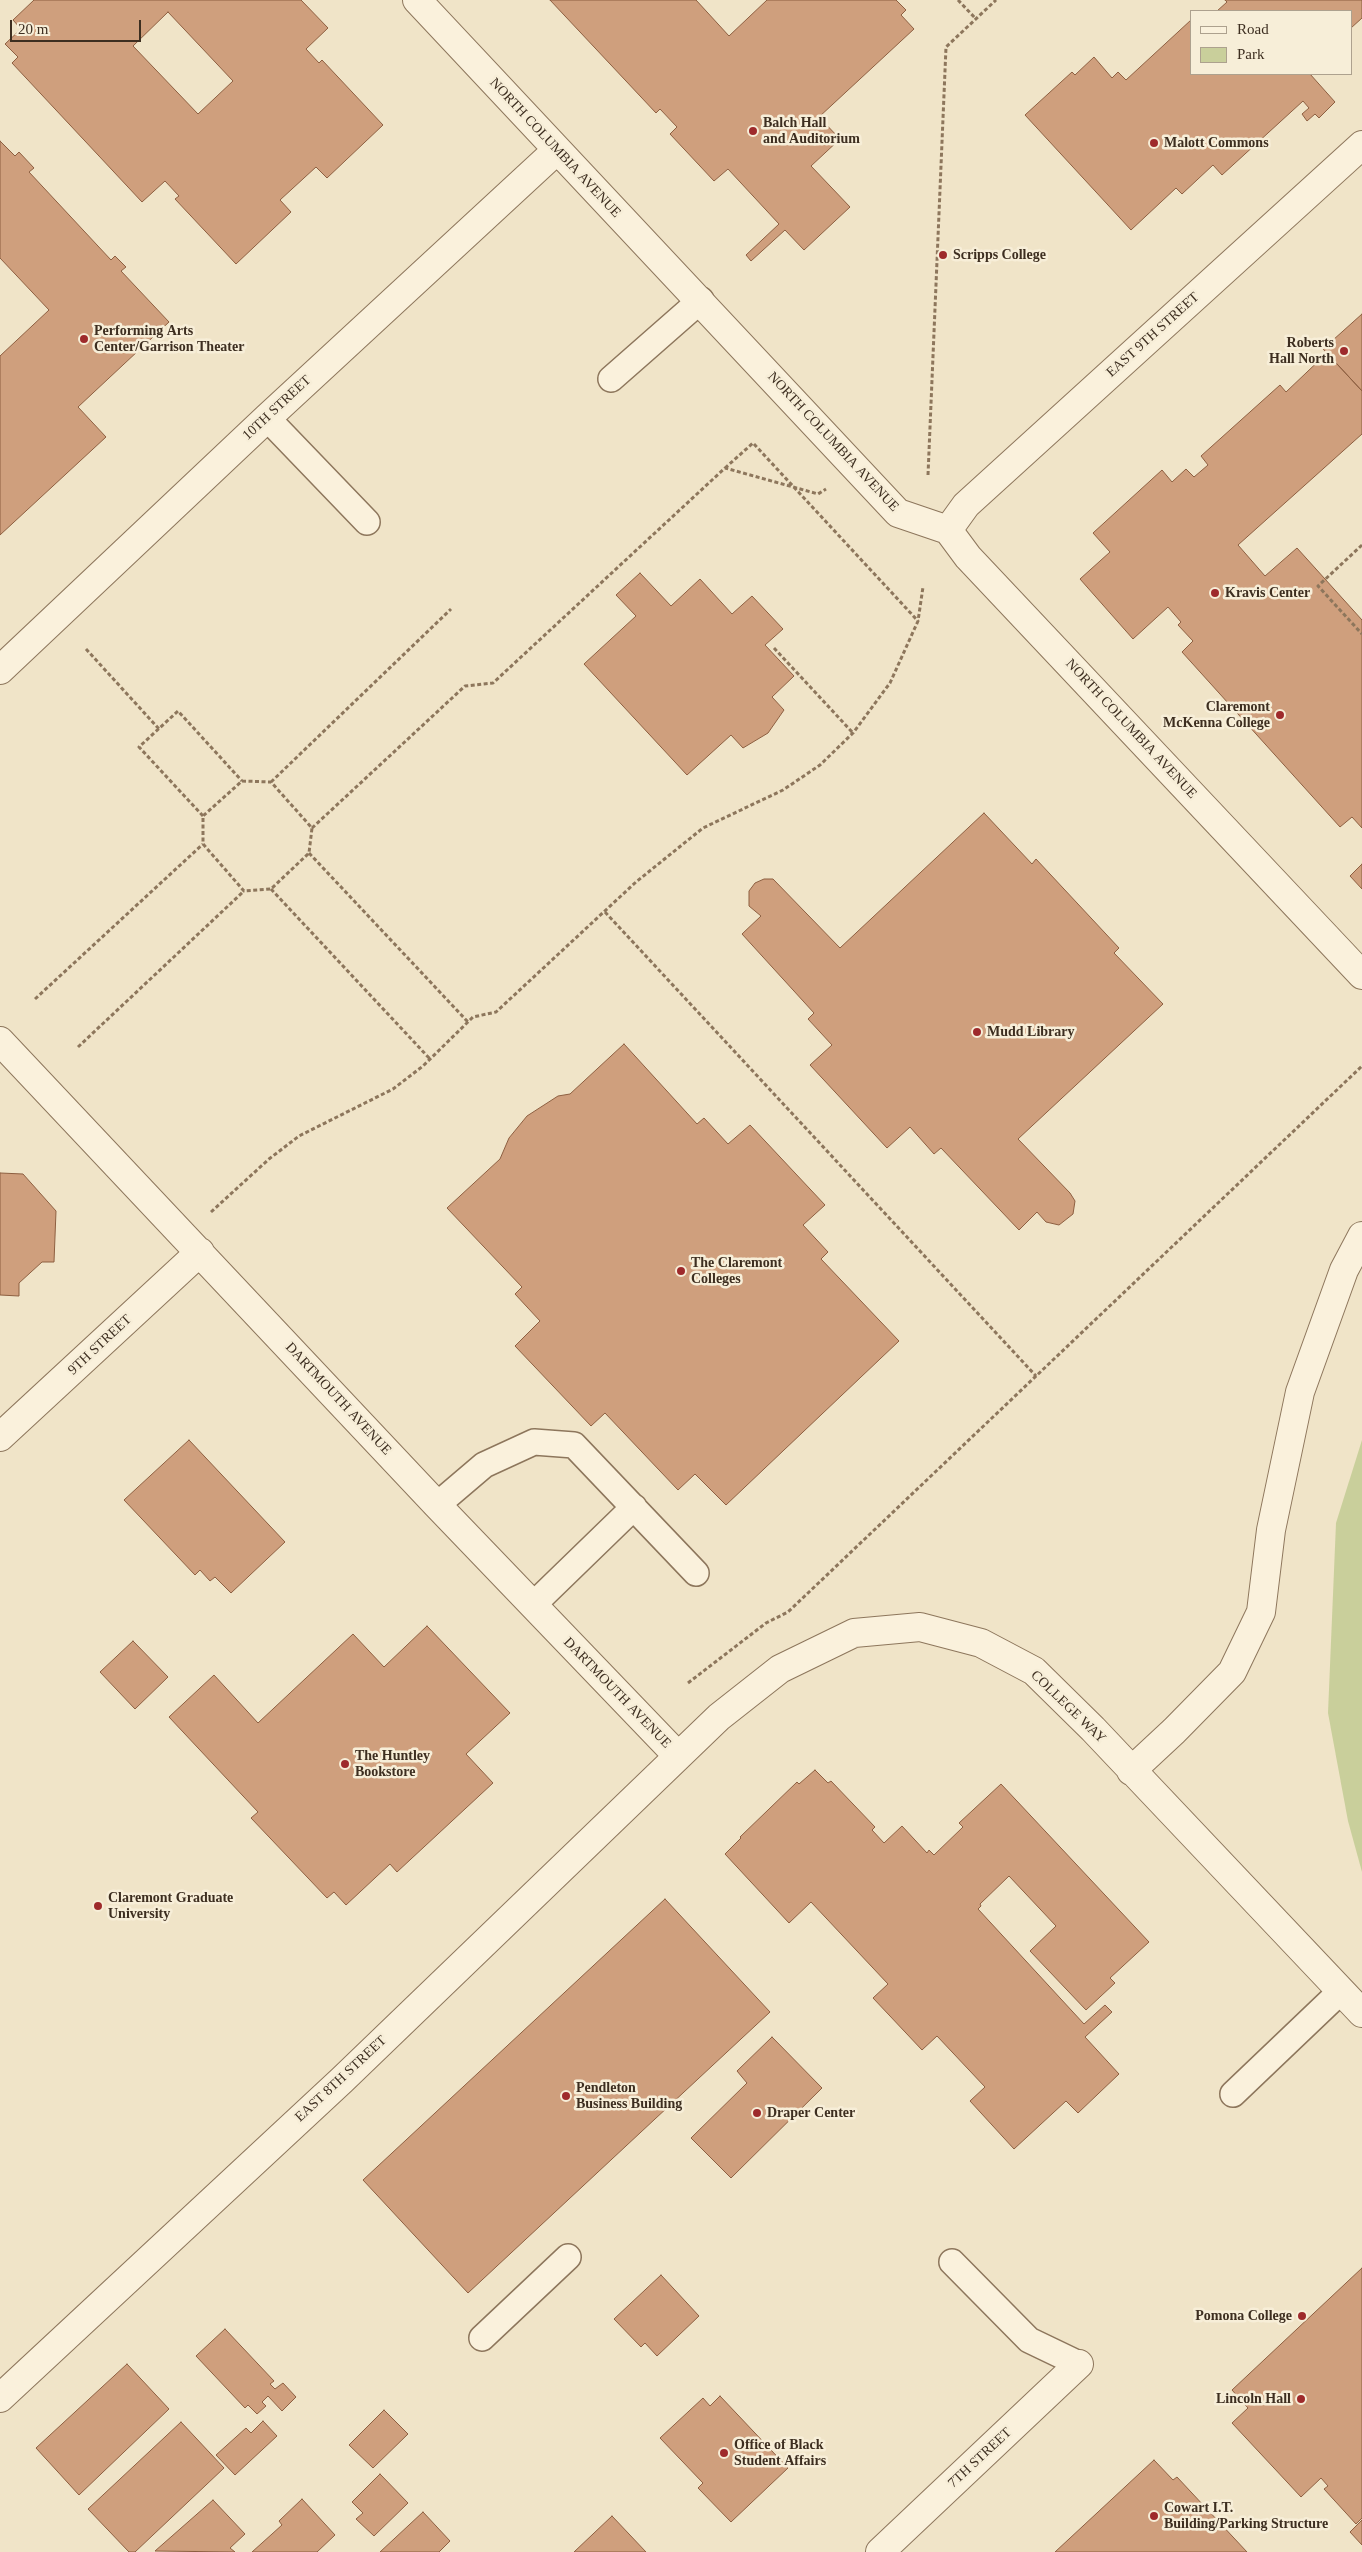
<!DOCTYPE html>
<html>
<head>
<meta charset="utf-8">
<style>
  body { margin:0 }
  #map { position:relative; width:1362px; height:2552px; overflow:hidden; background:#f0e4c8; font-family:"Times New Roman",serif }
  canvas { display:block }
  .legend { position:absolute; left:1190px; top:10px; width:162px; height:65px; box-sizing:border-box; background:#f7eed8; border:1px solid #ada18e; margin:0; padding:6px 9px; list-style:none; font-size:15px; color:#3d2e20 }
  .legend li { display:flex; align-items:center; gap:10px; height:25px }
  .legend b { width:25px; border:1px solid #ada18e }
  .scale { position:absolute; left:10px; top:20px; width:131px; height:22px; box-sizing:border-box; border:2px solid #3d2e20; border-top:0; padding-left:6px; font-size:15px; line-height:18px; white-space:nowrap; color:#3d2e20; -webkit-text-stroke:4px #f7eed8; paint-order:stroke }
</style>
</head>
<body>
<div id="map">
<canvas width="1362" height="2552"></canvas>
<ul class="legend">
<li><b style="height:6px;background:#faf1dc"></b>Road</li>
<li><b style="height:14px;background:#c9cf9b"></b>Park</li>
</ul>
<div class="scale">20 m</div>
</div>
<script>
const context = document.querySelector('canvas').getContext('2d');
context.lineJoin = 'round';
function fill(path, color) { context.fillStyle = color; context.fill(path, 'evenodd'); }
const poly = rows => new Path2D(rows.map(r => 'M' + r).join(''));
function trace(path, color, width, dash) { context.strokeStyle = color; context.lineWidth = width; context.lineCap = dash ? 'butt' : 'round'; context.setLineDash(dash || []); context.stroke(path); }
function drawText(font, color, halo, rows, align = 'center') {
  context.font = font + ' "Times New Roman",serif'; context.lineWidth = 5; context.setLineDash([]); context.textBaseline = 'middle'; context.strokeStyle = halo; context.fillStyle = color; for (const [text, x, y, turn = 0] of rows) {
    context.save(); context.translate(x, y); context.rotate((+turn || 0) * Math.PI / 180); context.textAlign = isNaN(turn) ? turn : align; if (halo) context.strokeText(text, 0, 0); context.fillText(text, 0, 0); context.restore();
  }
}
fill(poly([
  [1362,1440,1362,1872,1348,1821,1328,1713,1336,1523]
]), '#c9cf9b');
const building = poly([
  [34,0,301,0,328,28,306,49,319,63,322,60,383,125,327,178,316,167,280,200,291,212,236,264,175,199,179,196,165,181,142,202,12,63,18,57,5,44,21,29,13,20,34,0],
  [168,12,233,81,198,114,133,46,168,12],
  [550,0,696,0,729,36,767,0,896,0,906,10,901,15,914,29,819,117,840,139,811,166,850,207,804,250,785,230,751,261,746,255,779,224,728,169,714,181,670,134,677,127,660,109,656,113,550,0],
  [1225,0,1362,0,1362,18,1351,28,1351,11,1217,11,1227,2,1225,0],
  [1191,20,1191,74,1310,74,1335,102,1319,118,1315,114,1307,121,1302,114,1309,108,1303,101,1222,175,1213,165,1182,194,1176,188,1131,230,1025,115,1072,72,1075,75,1094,57,1112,78,1118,72,1126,80,1191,20],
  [0,141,15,156,19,152,34,168,29,172,111,260,115,256,126,267,121,271,169,322,78,407,106,437,0,535,0,356,49,310,0,258,0,141],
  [1362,314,1362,391,1323,349,1362,314],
  [1327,353,1362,391,1362,434,1238,545,1265,576,1297,548,1362,620,1362,828,1352,817,1340,827,1182,652,1193,641,1178,625,1181,622,1168,607,1133,639,1080,579,1110,552,1093,533,1162,470,1172,482,1186,469,1194,477,1208,465,1201,456,1280,385,1286,392,1327,353],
  [640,573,671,606,700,579,732,614,752,596,783,629,765,645,794,676,772,697,784,710,768,733,743,748,731,735,687,775,584,664,636,616,616,595,640,573],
  [984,813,1032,864,1036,859,1119,948,1114,953,1163,1004,1018,1139,1070,1193,1075,1201,1073,1214,1059,1225,1046,1222,1037,1212,1019,1230,941,1148,934,1154,910,1127,887,1148,810,1065,832,1045,808,1019,814,1013,742,934,761,916,749,906,749,891,755,883,764,879,773,879,840,948,984,813],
  [1362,864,1362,889,1350,876,1362,864],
  [624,1044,697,1124,704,1118,728,1144,750,1125,825,1205,803,1225,828,1252,821,1259,899,1341,726,1505,695,1474,678,1490,605,1413,591,1426,515,1346,540,1321,515,1294,522,1287,447,1208,500,1159,509,1138,527,1116,558,1096,570,1094,624,1044],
  [0,1173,23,1174,56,1211,54,1262,42,1262,19,1283,19,1296,0,1295,0,1173],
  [189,1440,285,1542,231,1593,215,1577,210,1581,200,1570,195,1575,124,1500,189,1440],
  [427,1626,510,1713,466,1754,493,1783,397,1872,390,1864,346,1905,334,1892,327,1898,251,1818,258,1812,169,1717,214,1675,258,1723,353,1634,384,1667,427,1626],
  [133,1641,168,1677,135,1709,100,1672,133,1641],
  [815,1770,828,1783,831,1781,875,1827,872,1830,884,1843,902,1826,927,1853,929,1850,934,1855,963,1827,959,1823,1001,1784,1149,1942,1110,1978,1115,1983,1086,2010,1030,1951,1056,1926,1009,1876,980,1904,981,1906,978,1909,1084,2024,1105,2005,1112,2012,1085,2037,1119,2074,1078,2113,1066,2101,1014,2149,970,2101,985,2087,937,2036,922,2050,873,1998,888,1984,811,1902,789,1923,725,1854,741,1838,740,1837,797,1782,799,1784,815,1770],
  [665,1899,770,2012,468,2293,363,2180,665,1899],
  [772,2037,822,2088,731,2178,691,2138,747,2083,737,2071,772,2037],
  [1362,2268,1362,2518,1356,2524,1324,2489,1328,2486,1321,2478,1301,2497,1232,2423,1248,2408,1232,2390,1362,2268],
  [661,2275,699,2316,657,2356,645,2343,641,2347,614,2319,661,2275],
  [225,2329,274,2381,270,2384,275,2389,283,2383,296,2397,282,2411,268,2396,262,2402,266,2406,257,2414,248,2405,245,2408,196,2356,225,2329],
  [127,2364,169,2409,79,2495,36,2448,127,2364],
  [720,2396,788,2468,731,2522,698,2488,703,2483,660,2438,703,2398,710,2406,720,2396],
  [384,2410,408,2434,373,2468,349,2445,384,2410],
  [263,2421,277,2436,235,2475,216,2455,246,2428,251,2433,263,2421],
  [181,2422,224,2468,135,2552,129,2552,88,2509,181,2422],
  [1154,2460,1173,2480,1177,2477,1247,2552,1055,2552,1154,2460],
  [380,2474,408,2503,374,2536,356,2519,363,2513,352,2502,380,2474],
  [302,2499,335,2535,317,2552,252,2552,282,2525,279,2521,302,2499],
  [213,2500,245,2534,230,2548,235,2552,155,2551,213,2500],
  [423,2512,450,2541,439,2552,380,2552,423,2512],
  [612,2516,646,2552,574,2552,612,2516],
  [1362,2520,1362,2545,1350,2532,1362,2520]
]);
fill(building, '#cf9f7d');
trace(building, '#8d5f41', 1);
const service = poly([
  [611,379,701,300],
  [267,418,367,522],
  [437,1505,484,1465,534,1442,574,1445,696,1573],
  [533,1605,634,1507],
  [1233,2094,1341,1991],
  [952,2262,1029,2340,1079,2364],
  [482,2338,568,2257]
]);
const minor = poly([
  [417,0,898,513,948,530,968,557,1362,975],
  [948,530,966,505,1362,145],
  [0,670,267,418,557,150],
  [0,1041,437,1505,678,1756],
  [0,1437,200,1252],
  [1131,1771,1174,1731,1232,1672,1261,1612,1271,1530,1300,1392,1344,1270,1362,1236],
  [0,2398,342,2080,719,1717,780,1669,854,1633,920,1627,981,1643,1034,1671,1093,1729,1362,2013],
  [880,2552,1079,2364]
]);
trace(service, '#8d765c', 28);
trace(minor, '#8d765c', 30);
trace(poly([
  [958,0,976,19],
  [725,468,753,443,918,621],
  [928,475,946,47,996,0],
  [1362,545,1318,586,1362,634],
  [774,648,853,733],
  [86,649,159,729],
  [242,781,271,782,312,828,309,853,271,889,244,891,203,844,203,816,242,781],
  [271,782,451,609],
  [203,816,139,747,178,711,242,781],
  [312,828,465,686,493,683,725,468,818,494,826,489],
  [309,853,468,1022],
  [271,889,430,1059],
  [605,912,1036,1376],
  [35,999,203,844],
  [78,1047,244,891],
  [211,1212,269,1159,299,1136,393,1089,423,1066,473,1017,496,1012,636,882,703,828,783,790,820,765,853,733,890,683,918,621,923,587],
  [688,1683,766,1623,788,1612,1362,1066]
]), '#8d765c', 3, [4, 2.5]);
trace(service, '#faf1dc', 25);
trace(minor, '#faf1dc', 28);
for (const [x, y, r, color] of [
  [753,131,5,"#9e2a2b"],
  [1154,143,5,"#9e2a2b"],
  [943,255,5,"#9e2a2b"],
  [84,339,5,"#9e2a2b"],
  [1344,351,5,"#9e2a2b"],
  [1215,593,5,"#9e2a2b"],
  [1280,715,5,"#9e2a2b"],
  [977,1032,5,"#9e2a2b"],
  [681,1271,5,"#9e2a2b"],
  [345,1764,5,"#9e2a2b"],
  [98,1906,5,"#9e2a2b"],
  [566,2096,5,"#9e2a2b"],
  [757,2113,5,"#9e2a2b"],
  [1302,2316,5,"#9e2a2b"],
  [1301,2399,5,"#9e2a2b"],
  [724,2453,5,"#9e2a2b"],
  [1154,2516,5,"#9e2a2b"]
]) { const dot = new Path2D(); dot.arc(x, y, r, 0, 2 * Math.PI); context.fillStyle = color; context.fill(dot); trace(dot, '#f7eed8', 2); }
drawText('bold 14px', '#3d2e20', '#f7eed8', [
  ["Balch Hall",763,123],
  ["and Auditorium",763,139],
  ["Malott Commons",1164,143],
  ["Scripps College",953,255],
  ["Performing Arts",94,331],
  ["Center/Garrison Theater",94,347],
  ["Roberts",1334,343,"right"],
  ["Hall North",1334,359,"right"],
  ["Kravis Center",1225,593],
  ["Claremont",1270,707,"right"],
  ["McKenna College",1270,723,"right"],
  ["Mudd Library",987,1032],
  ["The Claremont",691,1263],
  ["Colleges",691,1279],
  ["The Huntley",355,1756],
  ["Bookstore",355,1772],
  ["Claremont Graduate",108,1898],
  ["University",108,1914],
  ["Pendleton",576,2088],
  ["Business Building",576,2104],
  ["Draper Center",767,2113],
  ["Pomona College",1292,2316,"right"],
  ["Lincoln Hall",1291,2399,"right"],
  ["Office of Black",734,2445],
  ["Student Affairs",734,2461],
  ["Cowart I.T.",1164,2508],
  ["Building/Parking Structure",1164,2524]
], 'left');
drawText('14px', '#3d2e20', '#f7eed8', [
  ["NORTH COLUMBIA AVENUE",555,148,47],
  ["EAST 9TH STREET",1153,335,-42],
  ["10TH STREET",277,408,-43],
  ["NORTH COLUMBIA AVENUE",833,442,47],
  ["NORTH COLUMBIA AVENUE",1131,729,47],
  ["9TH STREET",100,1345,-43],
  ["DARTMOUTH AVENUE",338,1399,47],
  ["DARTMOUTH AVENUE",617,1693,46],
  ["COLLEGE WAY",1068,1707,44],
  ["EAST 8TH STREET",341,2079,-43],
  ["7TH STREET",980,2458,-43]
]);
</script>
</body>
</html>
